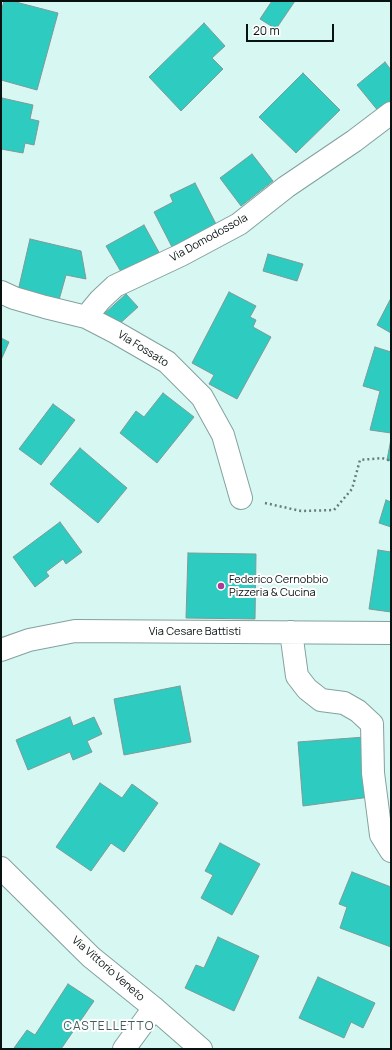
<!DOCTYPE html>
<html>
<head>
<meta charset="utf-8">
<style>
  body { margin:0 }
  #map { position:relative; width:392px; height:1050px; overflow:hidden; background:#d7f7f3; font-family:Manrope,sans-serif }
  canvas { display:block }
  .frame { position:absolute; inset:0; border:2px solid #071211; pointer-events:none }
  .scale { position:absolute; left:246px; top:24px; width:88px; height:18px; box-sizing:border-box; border:2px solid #071211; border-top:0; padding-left:5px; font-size:12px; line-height:14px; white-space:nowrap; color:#071211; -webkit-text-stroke:3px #fff; paint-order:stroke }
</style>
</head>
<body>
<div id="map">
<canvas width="392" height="1050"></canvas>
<div class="frame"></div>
<div class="scale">20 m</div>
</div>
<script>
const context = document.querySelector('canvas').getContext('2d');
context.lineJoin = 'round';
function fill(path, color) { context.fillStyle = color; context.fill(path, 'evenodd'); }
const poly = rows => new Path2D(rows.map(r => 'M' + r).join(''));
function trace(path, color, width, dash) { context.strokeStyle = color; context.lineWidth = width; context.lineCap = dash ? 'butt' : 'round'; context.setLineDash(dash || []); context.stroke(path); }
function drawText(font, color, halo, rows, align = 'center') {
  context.font = font + ' Manrope,sans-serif'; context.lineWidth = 4; context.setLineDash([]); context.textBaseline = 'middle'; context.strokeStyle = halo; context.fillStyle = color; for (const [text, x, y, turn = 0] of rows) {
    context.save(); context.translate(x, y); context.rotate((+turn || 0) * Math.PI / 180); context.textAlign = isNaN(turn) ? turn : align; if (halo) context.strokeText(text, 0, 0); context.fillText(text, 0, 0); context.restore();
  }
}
const building = poly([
  [4,1,12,1,58,13,37,90,1,80,1,12,4,1],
  [272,1,295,1,276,29,260,19,272,1],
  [204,23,225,46,212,58,223,69,181,111,149,77,204,23],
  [385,62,391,70,391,103,379,112,357,85,385,62],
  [303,73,340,110,296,153,259,117,303,73],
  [2,98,33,105,30,119,39,121,34,145,25,143,23,153,1,149,1,105,2,98],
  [252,154,273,181,241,206,220,178,252,154],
  [195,183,217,226,173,249,154,212,173,202,170,195,195,183],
  [144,225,161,256,124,277,106,246,144,225],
  [30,239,81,251,86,279,66,275,59,300,18,291,30,239],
  [268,254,303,264,297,281,263,271,268,254],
  [229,292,256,306,250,317,256,320,253,327,271,337,237,399,209,384,214,375,192,363,229,292],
  [126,294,138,307,116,327,104,314,126,294],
  [391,298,391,333,377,325,391,298],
  [1,338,9,342,1,360,1,338],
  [375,347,391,352,391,433,370,430,380,391,363,386,375,347],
  [163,393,194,417,157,463,120,433,136,411,144,417,163,393],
  [53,404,75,420,41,465,19,449,53,404],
  [391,439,391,461,387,460,391,439],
  [80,448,127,488,98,523,50,484,80,448],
  [386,500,391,502,391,527,379,523,386,500],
  [60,522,82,552,66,564,63,559,46,572,49,576,35,587,13,557,60,522],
  [378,550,391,552,391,612,369,609,378,550],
  [188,553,256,554,255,619,186,618,188,553],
  [180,686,191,742,124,755,114,699,180,686],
  [70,717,73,726,94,717,102,734,87,741,92,752,73,760,70,752,28,770,16,740,70,717],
  [365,737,370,797,303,806,298,742,365,737],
  [100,783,122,798,132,784,158,803,124,852,111,843,91,871,56,847,100,783],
  [220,843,260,864,232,915,201,898,213,875,205,871,220,843],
  [352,872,391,887,391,947,340,928,347,907,339,904,352,872],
  [218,937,259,956,234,1011,185,988,196,965,204,968,218,937],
  [318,977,375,1003,363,1028,351,1022,344,1038,299,1018,318,977],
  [68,984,94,1001,61,1049,14,1048,27,1030,35,1035,68,984]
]);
fill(building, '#2ecbc0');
trace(building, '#7d9b97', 1);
const minor = poly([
  [1,292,14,298,45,307,86,317,115,332,167,362,202,397,223,435,241,498],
  [86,317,100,300,115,286,181,255,239,224,286,187,354,141,391,113],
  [291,632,297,676,307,689,321,700,344,703,358,711,372,724,373,773,381,835,391,851],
  [1,650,29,640,75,631,391,633],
  [1,868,91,957,154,1008,201,1049],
  [124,1049,154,1008]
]);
trace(minor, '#83a19e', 24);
trace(poly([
  [265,503,301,511,334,510,352,489,360,460,382,458,391,461]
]), '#687c7a', 2.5, [2, 3]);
trace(minor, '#fff', 22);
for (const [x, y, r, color] of [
  [221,586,4,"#ad3a93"]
]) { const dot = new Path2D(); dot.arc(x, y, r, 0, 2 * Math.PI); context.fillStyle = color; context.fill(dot); trace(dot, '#fff', 1.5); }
drawText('11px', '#071211', '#fff', [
  ["Via Domodossola",209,238,-29],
  ["Via Fossato",143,349,32],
  ["Via Cesare Battisti",195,632],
  ["Via Vittorio Veneto",108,969,41]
]);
drawText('11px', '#071211', '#fff', [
  ["Federico Cernobbio",229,580],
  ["Pizzeria & Cucina",229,593]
], 'left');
context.letterSpacing = '1px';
drawText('12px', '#425e5b', '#fff', [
  ["CASTELLETTO",109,1027]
]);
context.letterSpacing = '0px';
</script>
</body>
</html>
